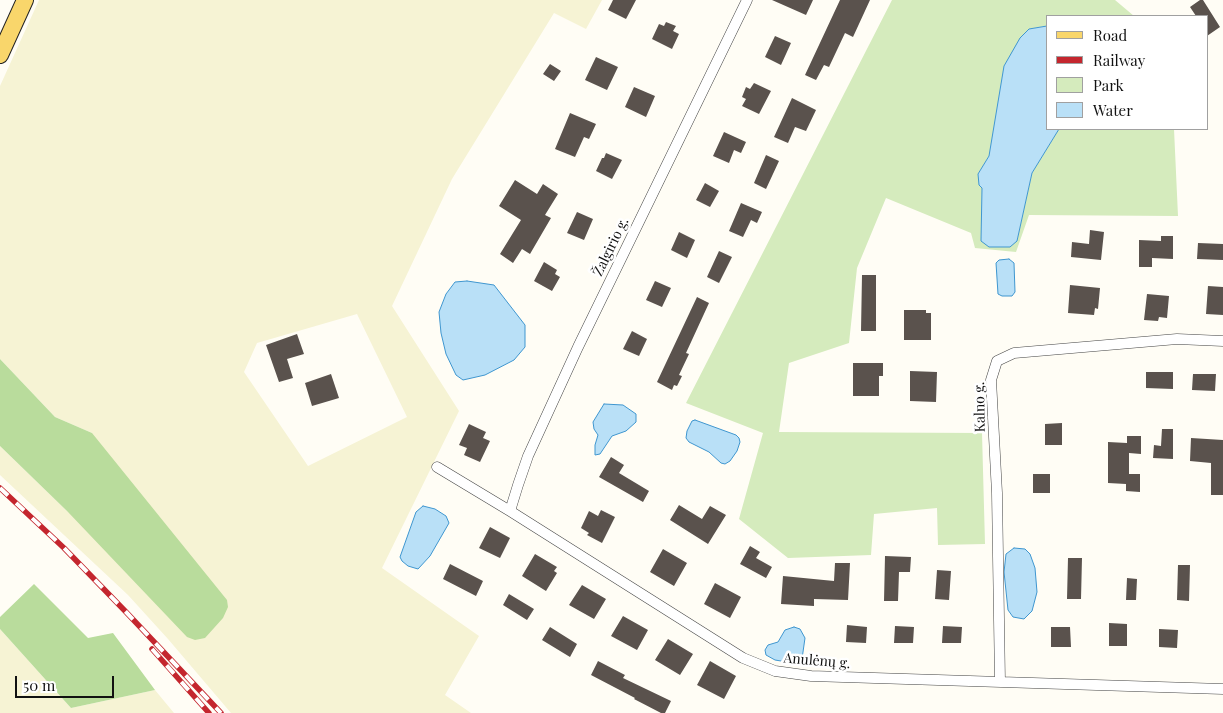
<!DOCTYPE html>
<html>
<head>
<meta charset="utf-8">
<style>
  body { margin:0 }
  #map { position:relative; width:1223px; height:713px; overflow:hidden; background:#fffdf5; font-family:"Playfair Display",serif }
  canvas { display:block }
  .legend { position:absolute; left:1046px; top:15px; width:162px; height:115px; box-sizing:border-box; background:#fff; border:1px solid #a0a0a0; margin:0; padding:6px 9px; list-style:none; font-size:15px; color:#111 }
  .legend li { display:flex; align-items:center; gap:10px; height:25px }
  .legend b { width:25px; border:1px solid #a0a0a0 }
  .scale { position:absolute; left:15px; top:676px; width:99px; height:22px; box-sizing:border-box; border:2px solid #111; border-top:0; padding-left:6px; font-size:15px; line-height:18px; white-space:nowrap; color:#111; -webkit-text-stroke:4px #fff; paint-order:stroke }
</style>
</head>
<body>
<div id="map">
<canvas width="1223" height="713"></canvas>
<ul class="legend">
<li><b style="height:6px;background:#f9d66b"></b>Road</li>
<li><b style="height:6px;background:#c4262e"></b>Railway</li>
<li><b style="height:14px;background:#d5ebbd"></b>Park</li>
<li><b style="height:14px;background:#b9e0f7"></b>Water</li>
</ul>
<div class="scale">50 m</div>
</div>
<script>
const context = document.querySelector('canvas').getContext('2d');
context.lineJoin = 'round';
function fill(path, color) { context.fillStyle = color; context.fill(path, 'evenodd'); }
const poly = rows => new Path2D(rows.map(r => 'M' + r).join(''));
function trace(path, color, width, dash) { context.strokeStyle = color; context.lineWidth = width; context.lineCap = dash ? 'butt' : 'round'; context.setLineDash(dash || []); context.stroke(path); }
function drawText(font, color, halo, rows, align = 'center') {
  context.font = font + ' "Playfair Display",serif'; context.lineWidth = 5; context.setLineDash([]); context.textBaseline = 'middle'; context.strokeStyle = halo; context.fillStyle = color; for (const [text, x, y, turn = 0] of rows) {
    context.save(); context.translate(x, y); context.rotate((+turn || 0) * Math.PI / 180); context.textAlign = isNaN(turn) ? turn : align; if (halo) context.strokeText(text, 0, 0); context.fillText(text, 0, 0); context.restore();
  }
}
fill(poly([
  [39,0,602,0,586,29,554,13,452,179,392,306,459,411,382,568,479,636,445,695,471,713,231,713,168,639,128,595,0,475,0,446,68,512,92,433,55,417,0,359,0,86],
  [357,314,407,417,308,466,244,372,257,343],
  [0,629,71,708,155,690,174,713,0,713]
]), '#f6f3d4');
fill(poly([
  [892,0,1115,0,1134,16,1047,16,1047,26,1029,29,1004,66,989,156,978,174,982,187,981,241,1017,241,1032,173,1059,129,1174,129,1178,216,1029,215,1016,252,975,248,971,233,886,198,857,268,849,343,789,363,779,432,982,433,985,544,938,545,937,508,874,514,871,555,788,558,739,519,763,433,686,403]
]), '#d5ebbd');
fill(poly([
  [0,359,55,417,92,433,227,600,228,607,223,618,205,638,195,640,187,637,68,512,0,446],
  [34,584,88,638,113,633,155,690,71,708,0,629,0,617]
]), '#b9dc9c');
const water = poly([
  [1047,26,1047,129,1059,129,1032,173,1017,241,1010,247,989,247,981,241,982,188,979,185,978,174,989,156,1004,66,1020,38,1029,29,1047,26],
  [1009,259,1014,263,1015,292,1012,296,1002,296,998,294,996,263,999,260,1009,259],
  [467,281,494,285,525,325,525,347,514,360,485,375,463,380,456,375,446,354,441,333,439,312,446,294,455,282,467,281],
  [604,404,623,405,636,414,636,422,626,431,612,436,600,454,595,455,595,445,598,435,594,429,593,422,604,404],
  [695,420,736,435,739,438,740,442,737,451,730,461,725,464,721,463,709,452,689,442,686,438,687,431,692,421,695,420],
  [423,506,435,509,446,516,449,523,430,556,418,569,408,566,402,561,400,557,416,512,423,506],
  [1014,548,1025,549,1030,554,1035,568,1037,592,1032,611,1024,619,1013,617,1008,610,1004,572,1006,554,1014,548],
  [794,627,800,629,805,638,802,659,793,663,775,660,766,655,765,650,768,645,778,642,785,630,794,627]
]);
fill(water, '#b9e0f7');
trace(water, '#3f96cf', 1);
fill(poly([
  [613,0,636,0,626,19,608,10],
  [772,0,813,0,806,15],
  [840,0,870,0,853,37,845,33,829,67,824,65,816,80,805,75],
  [1200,0,1203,0,1220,27,1207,36,1207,16,1196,16,1190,7],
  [666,22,676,26,673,31,679,34,672,49,652,39,659,24,664,26],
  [775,36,791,43,781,65,765,57],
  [596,57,618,67,607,90,585,80],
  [550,64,561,71,554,81,543,74],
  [754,83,771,91,759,114,742,106,746,99,742,97,746,87,750,89],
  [634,87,655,96,646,117,625,107],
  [792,98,816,110,806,131,795,127,788,143,774,137],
  [570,113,596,124,589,139,584,137,575,157,555,149],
  [724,132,746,142,741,153,734,150,729,163,713,156],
  [606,153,622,160,612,179,596,171,602,158,604,158],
  [766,155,779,161,766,189,754,183],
  [515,180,537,194,543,184,558,194,545,215,551,218,530,254,522,249,513,263,500,254,521,220,499,206],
  [705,183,719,191,710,207,696,200],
  [741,203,762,212,757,223,751,220,743,237,729,231],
  [577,212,593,219,584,240,567,233],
  [1090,230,1104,232,1101,260,1071,257,1072,242,1089,244],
  [679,232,695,240,687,258,671,250],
  [1161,236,1173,236,1173,259,1152,258,1152,267,1139,267,1139,240,1161,241],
  [1198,243,1223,244,1223,260,1197,259],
  [719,251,732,257,719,283,707,277],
  [544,262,557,270,555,274,560,277,552,291,534,281],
  [862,275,876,275,876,331,861,331],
  [655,281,671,288,662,307,646,300],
  [1070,285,1100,288,1098,309,1095,308,1094,315,1068,313],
  [1208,286,1223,287,1223,315,1206,314],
  [1147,294,1169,296,1167,318,1159,317,1158,321,1144,320],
  [697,297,709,303,686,353,689,354,679,375,682,376,677,386,674,385,672,390,657,382],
  [904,310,926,310,926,313,931,313,931,340,904,340],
  [632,331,647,339,639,356,623,349],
  [297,334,304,354,287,359,293,378,279,382,266,345],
  [853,363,883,363,883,376,879,376,879,396,853,396],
  [910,371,937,372,936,402,910,401],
  [1146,372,1173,372,1173,389,1146,388],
  [331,374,339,398,312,406,305,383],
  [1193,374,1216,374,1215,391,1192,390],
  [1062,423,1062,445,1045,445,1045,424],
  [469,424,486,432,483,438,490,441,480,462,464,455,467,448,459,445],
  [1162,429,1173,429,1173,459,1153,458,1154,445,1161,446],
  [1127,436,1141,436,1141,454,1129,453,1129,474,1140,474,1140,492,1126,491,1126,484,1108,483,1108,442,1127,443],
  [1191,438,1223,440,1223,495,1211,495,1211,463,1190,461],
  [611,457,624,465,619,473,649,491,643,502,599,477],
  [1033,474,1050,474,1050,493,1033,493],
  [679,505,702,519,710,506,726,515,708,544,670,520],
  [601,510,615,517,602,543,587,535,589,533,581,528,589,511,598,516],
  [490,527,510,538,500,558,479,548],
  [750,546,760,552,756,558,772,567,766,578,740,564],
  [663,549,687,563,674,586,650,572],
  [535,554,557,567,554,571,557,573,546,591,522,576],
  [885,556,911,557,910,572,899,572,898,601,884,601],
  [1068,558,1082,558,1081,599,1067,599],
  [835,563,850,563,848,600,814,599,814,606,781,604,783,576,834,581],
  [450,564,483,581,476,596,443,579],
  [1178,565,1190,565,1189,601,1177,600],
  [937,570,951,571,949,600,935,599],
  [1127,578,1137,579,1136,600,1126,600],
  [715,583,741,597,730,618,704,604],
  [582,585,606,599,594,619,569,605],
  [509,594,534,609,527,620,503,605],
  [623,616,648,630,637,650,611,636],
  [1109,623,1127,624,1127,646,1109,646],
  [847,625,867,627,866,643,846,642],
  [895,626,914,627,913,643,894,643],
  [943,626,962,627,961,643,942,643],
  [550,627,577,644,570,657,542,640],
  [1051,627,1070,627,1071,647,1051,647],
  [1159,629,1178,630,1177,648,1159,647],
  [668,639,693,654,680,675,655,660],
  [598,661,625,675,623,678,671,701,665,713,661,713,634,699,635,698,591,675],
  [710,661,736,676,724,699,697,685]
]), '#5a524d');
const street = poly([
  [437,467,510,511,743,658,775,671,811,676,1223,689],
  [510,511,518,485,528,456,578,347,747,0],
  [1000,682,997,493,991,380,997,361,1014,353,1177,339,1223,341]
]);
const primary = poly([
  [0,55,25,0]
]);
trace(street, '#444', 11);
trace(primary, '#222', 18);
trace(street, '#fff', 10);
trace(primary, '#f9d66b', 16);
const rail = poly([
  [0,488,64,548,126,612,221,713],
  [152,649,209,713]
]);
trace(rail, '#c4262e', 5.5);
trace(rail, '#fff', 4, [11]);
drawText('14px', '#111', '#fff', [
  ["Žalgirio g.",611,247,-64],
  ["Kalno g.",980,407,-91],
  ["Anulėnų g.",817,661,5]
]);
</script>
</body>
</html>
